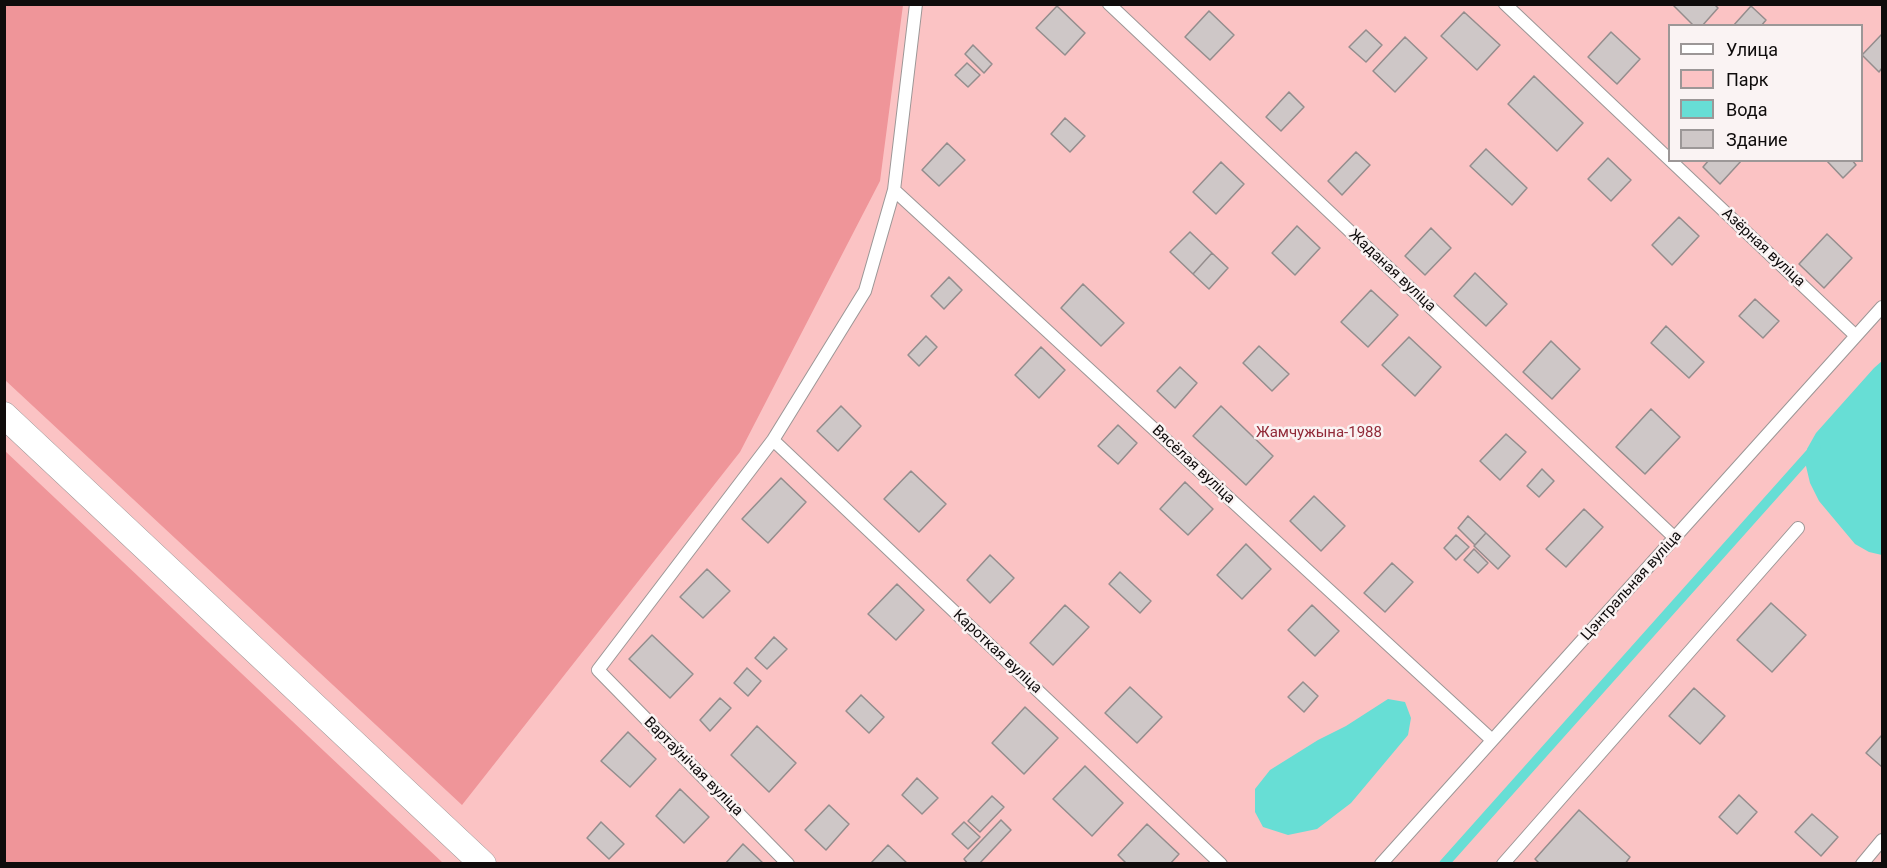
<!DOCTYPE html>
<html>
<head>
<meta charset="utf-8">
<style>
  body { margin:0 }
  #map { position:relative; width:1887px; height:868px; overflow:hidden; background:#faf3f3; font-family:Roboto,sans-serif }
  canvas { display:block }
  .frame { position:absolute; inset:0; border:6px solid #0f0c0c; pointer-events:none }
  .legend { position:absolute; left:1668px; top:24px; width:195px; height:138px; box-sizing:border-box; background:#faf3f3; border:2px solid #9c9797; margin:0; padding:8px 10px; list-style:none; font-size:18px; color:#0f0c0c }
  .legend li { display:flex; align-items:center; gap:12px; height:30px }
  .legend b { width:30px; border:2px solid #9c9797 }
</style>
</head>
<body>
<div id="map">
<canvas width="1887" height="868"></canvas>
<div class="frame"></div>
<ul class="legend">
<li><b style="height:8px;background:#fff"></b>Улица</li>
<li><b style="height:16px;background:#fbc3c4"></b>Парк</li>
<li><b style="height:16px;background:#67ded5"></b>Вода</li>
<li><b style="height:16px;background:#cec7c7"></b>Здание</li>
</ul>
</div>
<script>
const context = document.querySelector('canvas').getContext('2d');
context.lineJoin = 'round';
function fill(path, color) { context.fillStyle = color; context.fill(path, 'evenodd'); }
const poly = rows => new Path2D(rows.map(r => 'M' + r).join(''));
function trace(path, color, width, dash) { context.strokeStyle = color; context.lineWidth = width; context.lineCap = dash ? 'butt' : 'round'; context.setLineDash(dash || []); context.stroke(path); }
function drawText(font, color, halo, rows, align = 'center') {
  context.font = font + ' Roboto,sans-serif'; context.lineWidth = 5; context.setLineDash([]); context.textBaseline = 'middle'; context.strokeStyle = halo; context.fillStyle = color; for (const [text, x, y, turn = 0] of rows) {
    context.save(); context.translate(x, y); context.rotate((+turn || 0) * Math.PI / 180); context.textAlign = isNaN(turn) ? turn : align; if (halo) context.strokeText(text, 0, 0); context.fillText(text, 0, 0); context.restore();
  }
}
fill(poly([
  [5,5,1882,5,1882,863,5,864],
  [1670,26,1862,26,1862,160,1670,160]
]), '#fbc3c4');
fill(poly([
  [4,5,903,5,880,181,740,452,462,805,5,380],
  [5,451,443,863,5,863]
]), '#ef9599');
fill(poly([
  [1882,361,1882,555,1869,552,1855,544,1819,501,1810,483,1806,466,1807,449,1816,433,1874,368],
  [1388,699,1405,702,1411,718,1408,735,1351,803,1317,829,1288,835,1263,827,1255,812,1255,789,1270,770,1318,740,1346,726]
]), '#67ded5');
trace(poly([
  [1444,864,1816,447]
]), '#67ded5', 10);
const building = poly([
  [1672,4,1714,4,1718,8,1702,26,1694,26,1672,4],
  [1057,6,1085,33,1065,55,1036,28,1057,6],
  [1751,6,1766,20,1761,26,1733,26,1751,6],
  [1209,11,1234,35,1210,60,1185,37,1209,11],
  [1464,12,1500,45,1477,70,1441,36,1464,12],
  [1366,30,1382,45,1366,62,1349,47,1366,30],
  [1611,32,1640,59,1617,84,1588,57,1611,32],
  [1882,34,1882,68,1879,72,1862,55,1882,34],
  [1405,37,1427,58,1395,92,1373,71,1405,37],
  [973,45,992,64,984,73,965,54,973,45],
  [967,63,980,75,968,87,955,75,967,63],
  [1534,76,1583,123,1557,151,1508,104,1534,76],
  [1289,92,1304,107,1281,131,1266,117,1289,92],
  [1065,118,1085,136,1070,152,1051,134,1065,118],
  [947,143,965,160,939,186,922,170,947,143],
  [1486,149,1527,188,1512,205,1470,166,1486,149],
  [1356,152,1370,165,1342,195,1328,181,1356,152],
  [1608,158,1631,180,1611,201,1588,179,1608,158],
  [1709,160,1742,160,1720,184,1703,167,1709,160],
  [1826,160,1852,160,1856,165,1843,178,1826,160],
  [1221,162,1244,184,1216,214,1193,192,1221,162],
  [1679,217,1699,236,1672,265,1652,245,1679,217],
  [1297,226,1320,248,1295,275,1272,253,1297,226],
  [1431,228,1451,248,1425,275,1405,256,1431,228],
  [1190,232,1212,253,1193,274,1170,252,1190,232],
  [1827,234,1852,258,1824,288,1799,264,1827,234],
  [1212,253,1228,268,1209,289,1193,274,1212,253],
  [1475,273,1507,304,1486,326,1454,296,1475,273],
  [949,277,962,290,944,309,931,296,949,277],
  [1083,284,1124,323,1101,346,1061,308,1083,284],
  [1371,290,1398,315,1368,347,1341,322,1371,290],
  [1755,299,1779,321,1763,338,1739,316,1755,299],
  [1666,326,1704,362,1689,378,1651,343,1666,326],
  [926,336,937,347,919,366,908,355,926,336],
  [1409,337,1441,367,1415,396,1382,365,1409,337],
  [1551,341,1580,369,1552,399,1523,372,1551,341],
  [1259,346,1289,374,1272,391,1243,363,1259,346],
  [1041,347,1065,370,1039,398,1015,375,1041,347],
  [1180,367,1197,383,1175,408,1157,391,1180,367],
  [841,406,861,426,838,451,817,431,841,406],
  [1221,406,1273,456,1246,485,1193,436,1221,406],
  [1651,409,1680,437,1645,474,1616,447,1651,409],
  [1118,425,1137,443,1118,464,1098,446,1118,425],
  [1506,434,1526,452,1500,480,1480,461,1506,434],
  [1542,469,1554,481,1539,497,1527,486,1542,469],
  [911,471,946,504,919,532,884,499,911,471],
  [781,478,806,502,768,543,742,519,781,478],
  [1185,482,1213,509,1188,535,1160,509,1185,482],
  [1314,496,1345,526,1321,551,1290,521,1314,496],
  [1584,509,1603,527,1566,567,1546,549,1584,509],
  [1468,516,1486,533,1475,545,1458,528,1468,516],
  [1486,533,1510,556,1498,569,1474,546,1486,533],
  [1456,535,1469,547,1456,560,1444,548,1456,535],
  [1246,544,1271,569,1242,599,1217,575,1246,544],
  [1474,549,1488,563,1478,573,1464,560,1474,549],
  [990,555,1014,578,990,603,967,580,990,555],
  [1392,563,1413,582,1385,612,1364,593,1392,563],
  [707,569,730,591,703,618,680,597,707,569],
  [1120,572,1151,601,1140,613,1109,584,1120,572],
  [897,584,924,610,896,640,868,614,897,584],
  [1771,603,1806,635,1772,672,1737,640,1771,603],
  [1065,605,1089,627,1053,665,1030,643,1065,605],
  [1312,605,1339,631,1315,656,1288,630,1312,605],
  [652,635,693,674,670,698,629,659,652,635],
  [774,637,787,649,767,669,755,658,774,637],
  [747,668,761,681,748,696,734,683,747,668],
  [1303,682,1318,696,1304,712,1288,697,1303,682],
  [1130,687,1162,717,1137,743,1105,713,1130,687],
  [1694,688,1725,716,1700,744,1669,716,1694,688],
  [861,695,884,717,869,733,846,711,861,695],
  [720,698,731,708,710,731,700,720,720,698],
  [1025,707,1058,738,1024,774,992,743,1025,707],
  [757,726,796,763,769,792,731,755,757,726],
  [628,732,656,759,630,787,601,761,628,732],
  [1882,735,1882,767,1866,753,1882,735],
  [1085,766,1123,803,1092,836,1053,799,1085,766],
  [917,778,938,798,922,814,902,795,917,778],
  [680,789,709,817,684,843,656,816,680,789],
  [1739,795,1757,812,1737,834,1719,817,1739,795],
  [992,796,1004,807,980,832,968,821,992,796],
  [829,805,849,824,826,850,805,830,829,805],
  [1579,810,1630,857,1625,864,1540,864,1535,859,1579,810],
  [1812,814,1838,837,1821,856,1795,832,1812,814],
  [1001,820,1011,830,979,864,968,864,964,859,1001,820],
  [601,822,624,844,609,859,587,838,601,822],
  [964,822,980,837,968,849,952,834,964,822],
  [1147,824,1179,854,1170,864,1127,864,1118,855,1147,824],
  [743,844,764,864,725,864,743,844],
  [888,845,908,864,870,864,888,845]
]);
fill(building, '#cec7c7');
trace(building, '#948d8d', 1.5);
const service = poly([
  [1109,4,1675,538],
  [1505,4,1670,160],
  [1670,160,1856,336],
  [894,190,1492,740],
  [773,440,1221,864],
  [788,864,598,670,773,440,865,291,894,190,916,4],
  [1381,864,1882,307],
  [1503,864,1798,528],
  [1862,864,1882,840]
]);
const minor = poly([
  [4,415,483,864]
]);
trace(service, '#9c9696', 14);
trace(minor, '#9c9696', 27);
trace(service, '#fff', 12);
trace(minor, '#fff', 26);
drawText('15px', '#0f0c0c', '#faf3f3', [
  ["Азёрная вуліца",1763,248,43],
  ["Жаданая вуліца",1392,271,43],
  ["Вясёлая вуліца",1193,465,43],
  ["Цэнтральная вуліца",1632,586,-48],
  ["Кароткая вуліца",997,652,43],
  ["Вартаўнічая вуліца",693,767,45]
]);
drawText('15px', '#912a38', '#faf3f3', [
  ["Жамчужына-1988",1319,433]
]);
</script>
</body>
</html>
